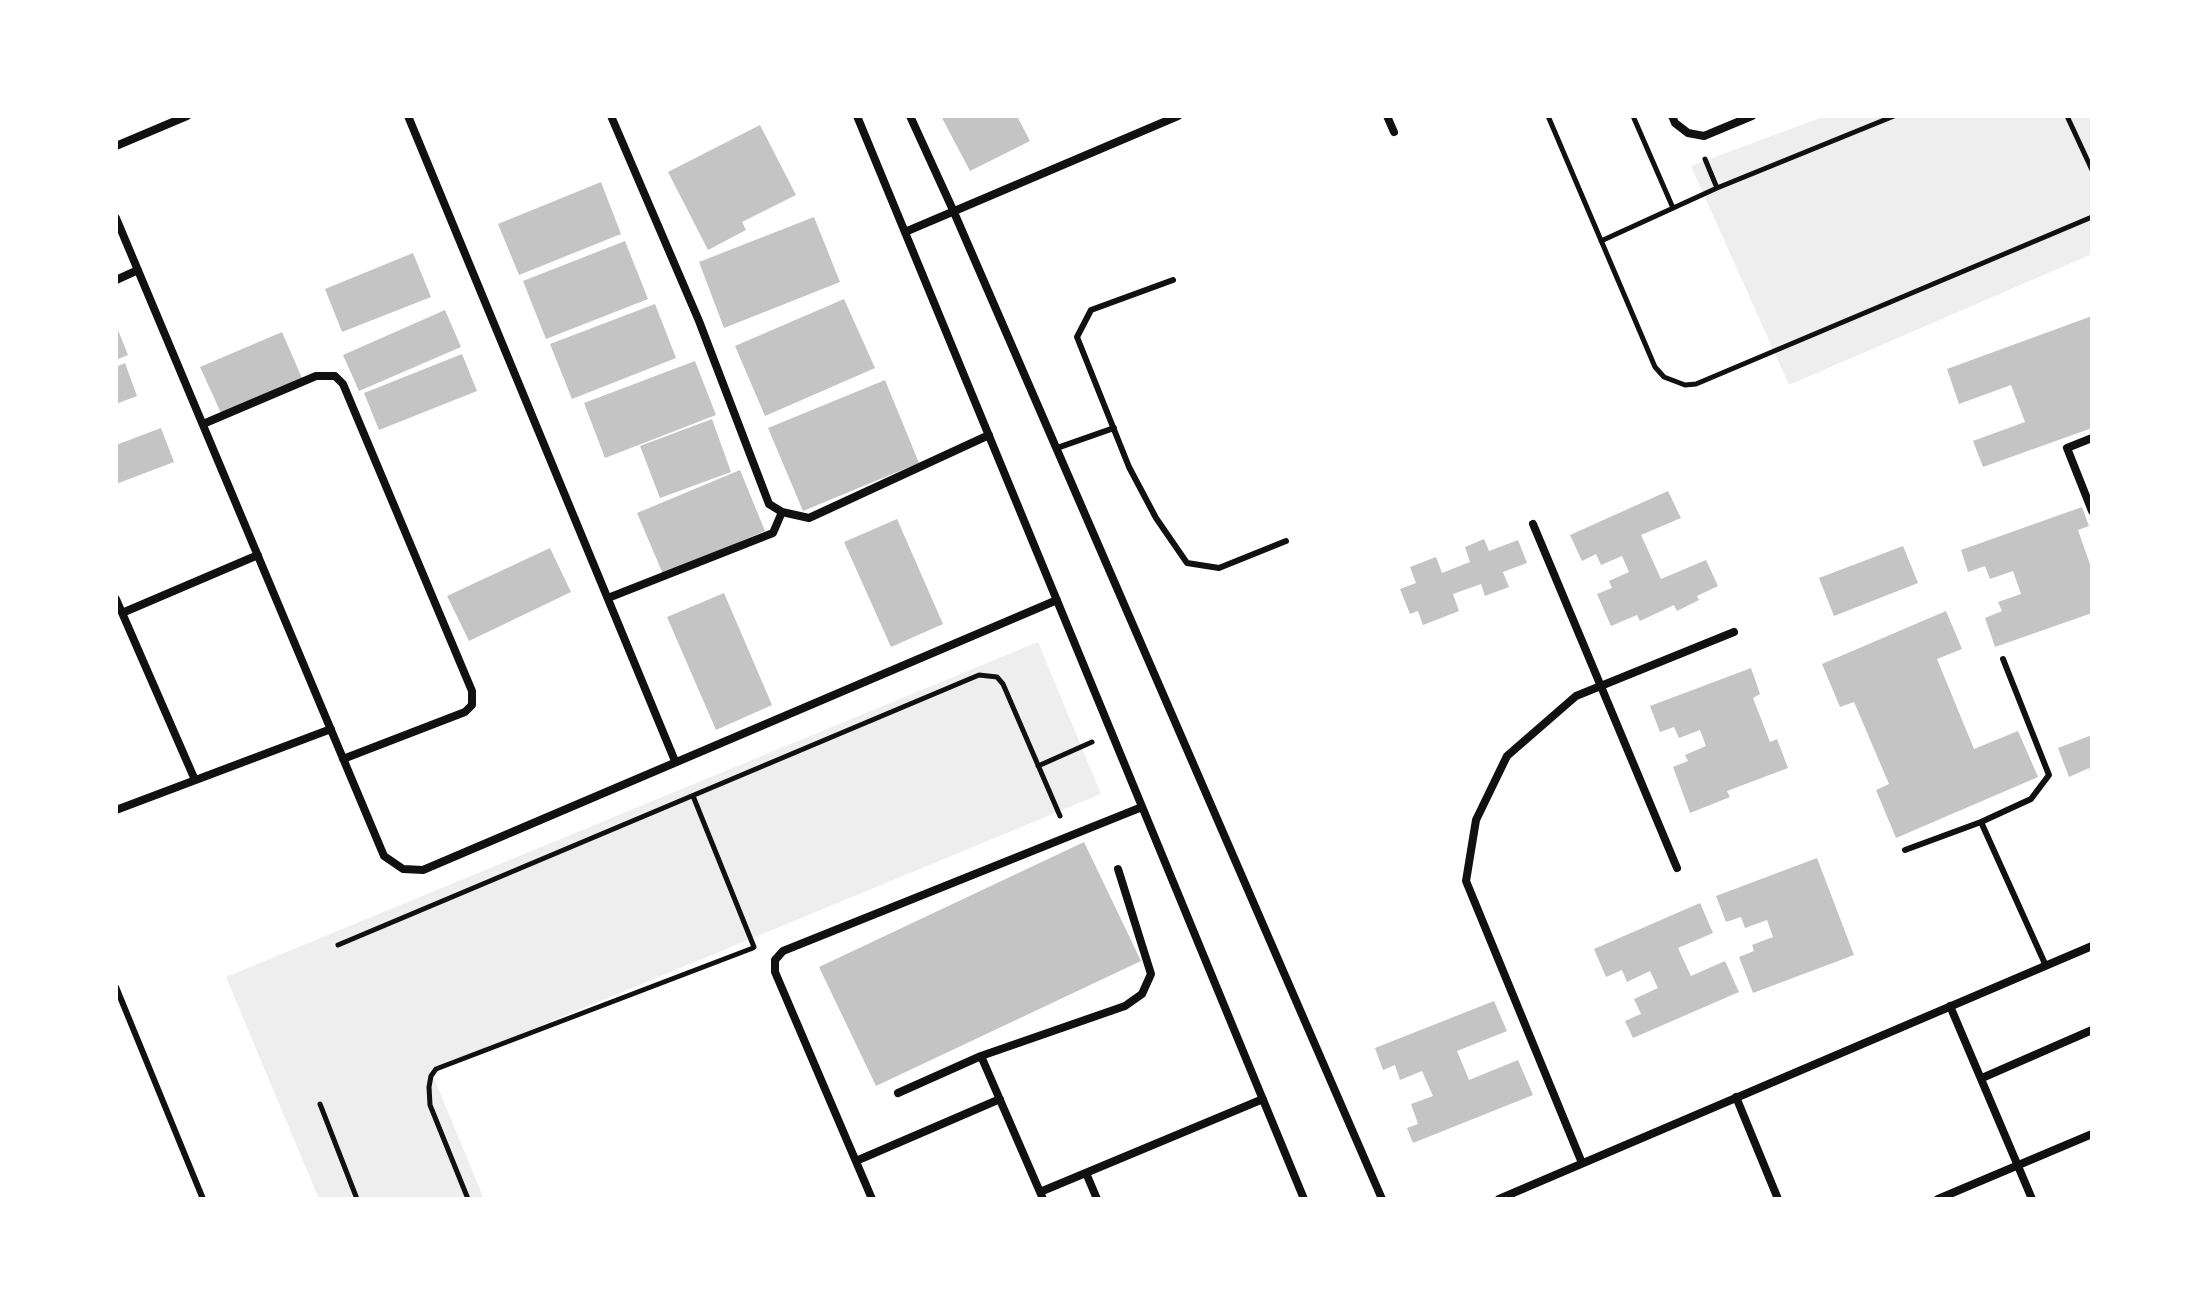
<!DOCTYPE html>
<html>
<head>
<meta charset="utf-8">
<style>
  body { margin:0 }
  #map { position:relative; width:2208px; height:1315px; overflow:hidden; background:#fff; font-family:"IBM Plex Sans",sans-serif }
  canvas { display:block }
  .frame { position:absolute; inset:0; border:118px solid #fff; pointer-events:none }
</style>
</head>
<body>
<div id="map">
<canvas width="2208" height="1315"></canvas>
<div class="frame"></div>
</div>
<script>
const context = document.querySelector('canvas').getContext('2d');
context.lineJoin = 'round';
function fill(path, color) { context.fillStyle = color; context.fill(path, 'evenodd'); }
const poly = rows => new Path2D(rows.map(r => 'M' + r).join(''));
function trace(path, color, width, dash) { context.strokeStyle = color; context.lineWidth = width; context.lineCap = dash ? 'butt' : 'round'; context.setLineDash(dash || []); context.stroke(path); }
fill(poly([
  [1825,116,2092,116,2092,254,1789,385,1691,166],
  [1038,642,1101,794,431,1071,484,1199,319,1199,226,977]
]), '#eee');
fill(poly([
  [941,116,1017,116,1030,141,970,171],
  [760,125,796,195,742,222,746,230,708,250,668,172],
  [601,182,621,234,519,275,498,224],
  [814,217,840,282,724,328,699,262],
  [625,241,648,299,546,339,523,281],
  [413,253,431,297,342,332,325,289],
  [844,299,875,368,765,416,735,346],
  [655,304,676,358,572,399,550,344],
  [445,310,461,347,359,391,343,355],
  [2092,316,2092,428,1983,467,1973,441,2025,422,2011,385,1959,404,1947,369],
  [116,325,128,355,116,360],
  [282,332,302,378,221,413,200,367],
  [462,354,477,391,379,430,364,393],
  [695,361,716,415,605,458,584,403],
  [125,363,137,396,116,404,116,367],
  [885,380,919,463,803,511,768,428],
  [712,419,731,472,660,498,640,446],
  [161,428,174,462,116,484,116,445],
  [740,470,765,531,663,574,637,513],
  [1668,491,1681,518,1641,535,1661,579,1706,560,1718,586,1697,596,1699,600,1677,611,1674,605,1640,621,1637,615,1611,626,1597,594,1612,588,1609,581,1629,572,1622,556,1601,565,1596,554,1582,561,1570,535],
  [2082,507,2089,526,2078,530,2092,570,2092,613,1995,647,1985,618,2002,611,1998,602,2021,594,2013,571,1990,579,1985,566,1968,572,1961,550],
  [897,519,943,624,891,647,844,542],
  [1484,539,1489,551,1518,540,1527,563,1503,572,1509,587,1485,596,1481,584,1453,594,1459,611,1423,625,1418,611,1410,614,1400,589,1416,583,1410,567,1436,557,1442,573,1470,562,1465,547],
  [1903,546,1918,583,1834,616,1819,578],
  [550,548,571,592,469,641,447,596],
  [724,593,772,705,716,730,667,617],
  [1946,611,1962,649,1937,659,1974,749,2018,731,2038,777,1896,838,1876,790,1889,784,1854,702,1840,707,1822,664],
  [1751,668,1760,694,1753,698,1770,742,1777,739,1788,768,1727,791,1730,797,1690,813,1673,767,1688,761,1685,755,1706,746,1700,730,1679,738,1674,727,1660,732,1650,706],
  [2092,735,2092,775,2089,768,2069,777,2058,748],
  [1084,842,1141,961,876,1086,819,967],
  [1817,858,1854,955,1753,993,1739,957,1754,951,1752,945,1773,937,1767,920,1745,928,1741,917,1726,922,1716,896],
  [1700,903,1713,933,1678,948,1691,976,1725,961,1739,992,1633,1038,1625,1021,1641,1014,1634,999,1658,988,1650,971,1627,982,1622,970,1606,977,1594,949],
  [1494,1001,1507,1031,1457,1051,1469,1080,1518,1060,1533,1095,1413,1143,1407,1128,1418,1124,1411,1104,1433,1096,1422,1071,1400,1080,1395,1065,1383,1070,1375,1048]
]), '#c4c4c4');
trace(poly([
  [1548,116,1655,367,1664,377,1685,385,1696,384,2092,217],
  [1633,116,1673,208],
  [2067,116,2092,170],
  [1705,159,1717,188],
  [1601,241,1717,188,1894,116],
  [1038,766,1092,742],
  [693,796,754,947],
  [338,945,979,675,997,677,1003,684,1060,816],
  [320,1104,357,1199],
  [468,1199,430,1105,429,1087,431,1076,436,1069,753,948]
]), '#111', 5);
trace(poly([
  [1173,280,1091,310,1077,337,1129,467,1156,518,1187,563,1219,568,1286,541],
  [1057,448,1114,428],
  [1981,822,2046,966],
  [1905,850,1981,822,2031,799,2049,775,2003,659],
  [116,987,203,1199]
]), '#111', 6);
trace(poly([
  [408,116,675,761],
  [611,116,699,321,769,504,782,512,809,518,989,435],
  [857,116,1304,1199],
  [910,116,953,210,1382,1199],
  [1387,116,1394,132],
  [1672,116,1675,123,1688,133,1704,136,1752,116],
  [116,146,187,116],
  [116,218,384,856,403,869,423,870,1057,600],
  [905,232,1178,116],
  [116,280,138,270],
  [203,424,316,376,335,376,343,384,472,691,472,705,465,712,343,759],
  [2092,438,2067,448,2092,511],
  [1533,524,1677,868],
  [608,598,773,533,782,512],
  [116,599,195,780],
  [122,613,258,555],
  [116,810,331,729],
  [1950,1006,2032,1199],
  [981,1056,1043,1199],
  [1982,1078,2092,1030],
  [898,1093,981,1056,1125,1006,1142,994,1151,974,1118,869],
  [1736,1097,1778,1199],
  [856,1161,1000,1099],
  [1582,1163,1466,881,1476,820,1507,756,1576,696,1734,632],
  [1086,1173,1097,1199],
  [1040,1192,1263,1099],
  [872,1199,775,972,775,960,783,951,1142,807],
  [1499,1199,2092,946],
  [1938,1199,2092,1134]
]), '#111', 8);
</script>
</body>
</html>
